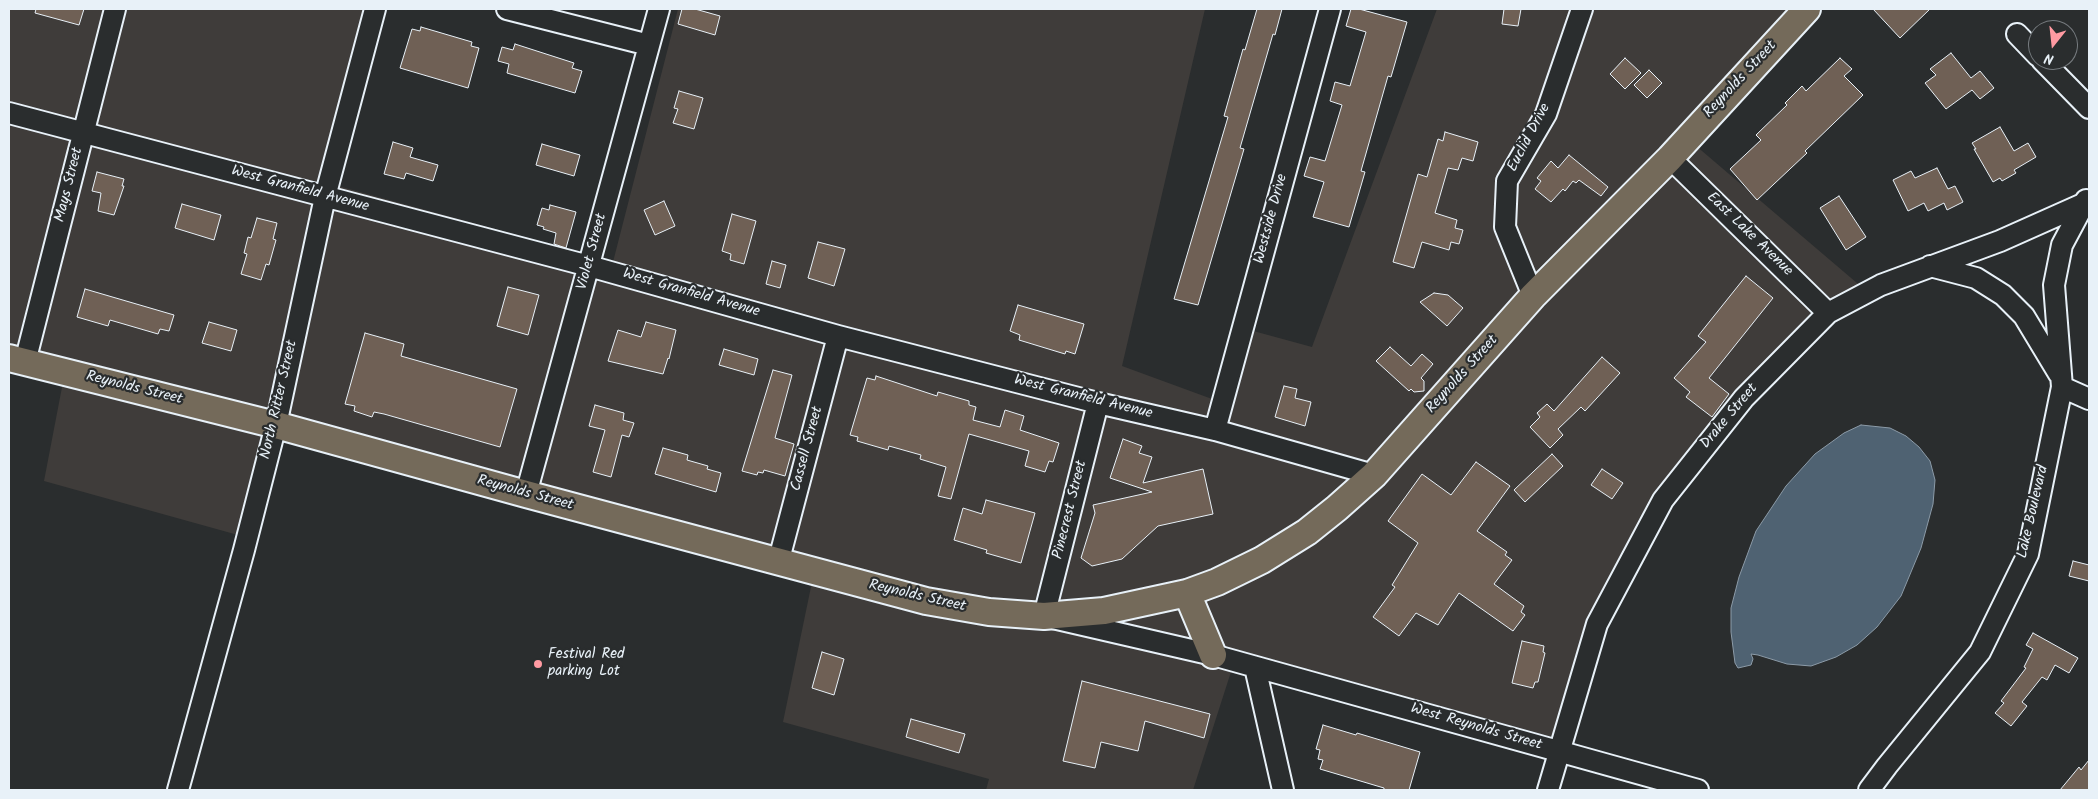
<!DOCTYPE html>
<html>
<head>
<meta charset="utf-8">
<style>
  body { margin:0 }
  #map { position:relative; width:2098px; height:799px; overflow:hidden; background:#2a2d2e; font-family:Kalam,sans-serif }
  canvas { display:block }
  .frame { position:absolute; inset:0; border:10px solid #e8f1f8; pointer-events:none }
  .north { position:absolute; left:2028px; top:20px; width:50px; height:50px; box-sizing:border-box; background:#2a2d2e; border:1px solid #767b7f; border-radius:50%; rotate:196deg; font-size:14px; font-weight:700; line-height:20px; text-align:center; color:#e8f1f8 }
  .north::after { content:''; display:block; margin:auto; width:18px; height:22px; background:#ff9aa2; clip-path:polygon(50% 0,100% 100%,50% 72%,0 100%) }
</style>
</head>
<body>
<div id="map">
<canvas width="2098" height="799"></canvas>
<div class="frame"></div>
<div class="north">N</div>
</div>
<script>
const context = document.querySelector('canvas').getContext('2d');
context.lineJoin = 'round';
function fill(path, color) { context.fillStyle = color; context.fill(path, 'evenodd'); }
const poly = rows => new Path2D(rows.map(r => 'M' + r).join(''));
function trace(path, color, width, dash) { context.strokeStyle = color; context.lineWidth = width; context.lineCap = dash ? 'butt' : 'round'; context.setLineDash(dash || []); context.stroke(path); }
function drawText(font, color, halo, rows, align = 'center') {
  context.font = font + ' Kalam,sans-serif'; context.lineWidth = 4.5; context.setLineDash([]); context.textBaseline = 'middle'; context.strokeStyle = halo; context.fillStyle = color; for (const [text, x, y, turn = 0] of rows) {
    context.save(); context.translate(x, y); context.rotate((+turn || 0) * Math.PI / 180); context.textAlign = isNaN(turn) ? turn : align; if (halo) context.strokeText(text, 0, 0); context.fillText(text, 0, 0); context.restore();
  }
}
fill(poly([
  [9,9,106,9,19,349,9,346],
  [125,9,366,9,269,412,36,354],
  [678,9,1205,9,1122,366,1223,403,1235,326,1312,347,1437,9,1794,9,1368,467,1302,524,1214,572,1148,592,1045,606,990,602,928,591,538,487,600,258,613,262],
  [1695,145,1864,289,1716,424,1608,582,1556,738,1238,650,1193,790,986,790,989,779,783,722,812,582,924,611,1181,604,1209,669,1225,659,1200,598,1266,569,1539,303],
  [338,186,583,253,520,482,287,417],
  [63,382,264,433,238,535,44,481]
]), '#3f3c3a');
const water = poly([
  [1861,425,1890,428,1906,436,1919,447,1930,461,1935,480,1933,504,1921,548,1901,596,1877,627,1857,645,1836,657,1811,666,1787,664,1758,655,1751,654,1753,659,1751,665,1738,668,1735,663,1731,632,1731,608,1739,577,1756,531,1786,486,1815,454,1844,433,1861,425]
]);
fill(water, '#4f6272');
trace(water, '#8c9ba8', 1);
const building = poly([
  [36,9,84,9,79,25,35,13,36,9],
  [682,9,695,9,720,16,715,35,678,24,682,9],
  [1257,9,1282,9,1275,35,1273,34,1240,148,1244,149,1198,305,1174,299,1228,117,1224,116,1243,49,1245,50,1257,9],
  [1351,9,1359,9,1407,22,1391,77,1388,76,1361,171,1365,172,1349,227,1313,217,1324,182,1304,176,1310,157,1325,161,1342,105,1330,101,1335,82,1350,86,1366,32,1346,26,1351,9],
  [1504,9,1521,9,1518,26,1502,24,1504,9],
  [1873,9,1930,9,1900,38,1873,9],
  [421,27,472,42,471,46,479,48,468,88,400,68,412,29,420,31,421,27],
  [515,44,574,63,572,68,582,71,575,93,507,73,509,64,498,61,502,47,513,50,515,44],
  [1951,53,1971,78,1980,71,1994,88,1980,99,1972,90,1946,109,1925,83,1936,75,1930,69,1951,53],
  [1625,58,1641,73,1625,89,1610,74,1625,58],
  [1840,58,1852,69,1844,76,1863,95,1805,151,1807,153,1757,200,1730,169,1761,140,1756,135,1787,105,1785,103,1802,86,1806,91,1840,58],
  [1649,70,1662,83,1647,98,1634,85,1649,70],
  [679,91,703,98,694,129,673,123,678,109,674,108,679,91],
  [2000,127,2014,151,2028,143,2036,157,2014,170,2016,173,2002,181,2000,178,1993,182,1974,149,1976,149,1972,143,2000,127],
  [1445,132,1478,142,1473,161,1462,158,1458,170,1448,168,1435,213,1457,220,1455,228,1463,230,1459,244,1451,242,1449,250,1422,242,1414,268,1393,262,1418,174,1427,177,1438,139,1443,141,1445,132],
  [393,142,413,148,410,157,438,165,433,181,406,173,404,179,384,174,393,142],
  [542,144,580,155,574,176,536,165,542,144],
  [1569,155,1608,187,1601,196,1579,180,1576,183,1573,181,1565,191,1563,189,1551,202,1535,189,1541,181,1537,178,1551,161,1558,168,1569,155],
  [1937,168,1948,189,1955,186,1963,202,1947,210,1944,203,1928,211,1924,203,1908,211,1893,180,1911,171,1915,178,1937,168],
  [97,172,124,179,122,186,124,186,114,215,98,211,101,193,92,191,97,172],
  [1839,196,1866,237,1846,250,1820,208,1839,196],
  [664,201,675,226,655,235,644,210,664,201],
  [182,204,221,215,214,240,175,228,182,204],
  [550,205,576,212,566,248,554,244,556,233,543,229,544,227,537,225,542,208,549,210,550,205],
  [732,214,756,221,744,264,730,260,731,254,722,251,732,214],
  [257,218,277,223,273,239,276,240,269,265,266,264,261,280,241,274,247,254,244,253,248,237,251,238,257,218],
  [818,242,845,249,834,286,808,278,818,242],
  [772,261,786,265,780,288,766,284,772,261],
  [1746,276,1773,298,1709,378,1729,394,1712,417,1686,397,1690,392,1674,378,1706,342,1698,336,1746,276],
  [508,287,539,295,528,335,497,326,508,287],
  [85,289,174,315,169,331,160,329,158,334,110,320,108,326,77,317,85,289],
  [1434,293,1448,295,1463,308,1447,326,1420,302,1434,293],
  [1018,305,1084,324,1075,354,1066,351,1065,354,1019,340,1020,335,1010,331,1018,305],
  [209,322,237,330,231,351,202,343,209,322],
  [646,322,676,330,669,359,668,358,663,374,608,361,618,330,641,337,646,322],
  [365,333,404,344,401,356,517,389,500,447,384,414,374,412,372,417,354,411,355,406,345,404,365,333],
  [1390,347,1411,366,1422,354,1433,364,1421,378,1424,381,1424,391,1414,392,1411,389,1409,391,1376,361,1390,347],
  [724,349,758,359,754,375,719,365,724,349],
  [1602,357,1620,373,1585,411,1581,407,1558,429,1563,435,1550,448,1530,427,1540,417,1537,413,1547,404,1554,411,1602,357],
  [773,370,792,375,775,438,794,444,785,476,764,470,763,473,758,472,757,475,742,471,773,370],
  [876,376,937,396,938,392,969,401,969,405,976,407,973,420,1000,427,1005,410,1024,416,1020,430,1059,443,1053,462,1049,461,1045,472,1025,466,1029,451,969,434,951,499,938,496,946,467,920,459,921,455,889,446,888,450,857,441,858,437,850,435,867,378,875,380,876,376],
  [1284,386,1297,389,1295,398,1311,402,1305,426,1275,417,1284,386],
  [595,405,624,413,623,420,634,423,629,437,622,435,611,477,593,472,605,430,589,426,595,405],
  [1123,439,1142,446,1139,453,1152,457,1143,483,1203,469,1213,514,1158,526,1122,559,1092,566,1081,558,1095,513,1093,505,1152,492,1110,478,1123,439],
  [663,448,688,455,687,460,708,466,707,469,721,473,716,492,655,474,663,448],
  [1552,454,1563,466,1525,502,1514,490,1552,454],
  [1476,462,1510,486,1477,531,1507,552,1505,555,1512,560,1494,584,1524,606,1521,612,1525,615,1513,631,1459,593,1438,625,1416,613,1399,636,1373,617,1395,587,1392,585,1418,543,1388,521,1422,474,1451,495,1476,462],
  [1602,469,1623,483,1612,499,1591,485,1602,469],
  [986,500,1035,513,1021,563,986,553,987,550,954,540,963,508,982,514,986,500],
  [2073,561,2089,565,2089,581,2069,576,2073,561],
  [2033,633,2078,658,2069,673,2055,665,2047,680,2042,677,2022,702,2027,706,2011,726,1995,713,2004,703,2001,701,2026,668,2024,667,2033,649,2026,645,2033,633],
  [1522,641,1544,646,1543,652,1545,653,1538,682,1535,682,1533,688,1512,683,1522,641],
  [822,652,844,659,834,695,812,688,822,652],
  [1082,681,1210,714,1204,738,1145,721,1138,751,1101,742,1095,768,1063,761,1082,681],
  [911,719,965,734,959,753,906,737,911,719],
  [1323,725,1356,735,1357,733,1420,752,1409,790,1384,790,1384,788,1320,769,1323,760,1318,759,1320,750,1316,749,1323,725],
  [2089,760,2089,790,2060,790,2079,767,2081,770,2089,760]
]);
fill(building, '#6f6055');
trace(building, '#e8f1f8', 1);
const minor = poly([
  [507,9,649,45],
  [2017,34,2038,56],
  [2042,60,2089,108],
  [9,113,589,266,838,336,1098,403,1215,430,1374,475],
  [1670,158,1828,313],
  [1930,266,1976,278,2003,295,2024,316,2059,374],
  [1533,296,1505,227,1507,181,1546,114,1582,9],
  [25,362,115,9],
  [2062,387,2089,399],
  [1098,403,1044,616,1213,655,1698,790],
  [1215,430,1330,9],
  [526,494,659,9],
  [778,563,838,336],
  [1255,667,1283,790],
  [178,790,244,550,276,425,325,197,375,9],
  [1548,790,1597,624,1663,500,1744,398,1828,313,1881,285,2000,241,2083,204],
  [1869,790,1887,766,1980,652,2028,554,2062,387,2054,285,2062,245,2086,200]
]);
const major = poly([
  [9,358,276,425,526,494,926,601,989,612,1044,616,1104,611,1187,593,1217,582,1262,560,1307,532,1337,508,1374,475,1533,296,1670,158,1807,9],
  [1187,593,1213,655]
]);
trace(minor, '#e8f1f8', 24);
trace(major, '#e8f1f8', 30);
trace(minor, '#2a2d2e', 20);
trace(major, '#746a5a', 26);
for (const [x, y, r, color] of [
  [538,664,5,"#ff9aa2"]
]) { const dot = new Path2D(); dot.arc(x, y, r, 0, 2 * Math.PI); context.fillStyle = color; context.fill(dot); trace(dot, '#2a2d2e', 2); }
drawText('15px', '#e8f1f8', '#2a2d2e', [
  ["Reynolds Street",1741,80,-47],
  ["Euclid Drive",1530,138,-62],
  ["Mays Street",70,185,-76],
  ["West Granfield Avenue",300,190,15],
  ["Westside Drive",1272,219,-75],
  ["East Lake Avenue",1749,235,44],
  ["Violet Street",593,252,-75],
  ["West Granfield Avenue",691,294,16],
  ["Reynolds Street",1463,375,-48],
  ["Reynolds Street",134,389,14],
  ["West Granfield Avenue",1083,398,14],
  ["North Ritter Street",280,400,-77],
  ["Drake Street",1730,417,-50],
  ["Cassell Street",808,449,-75],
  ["Reynolds Street",525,494,15],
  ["Pinecrest Street",1071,510,-76],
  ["Lake Boulevard",2034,512,-77],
  ["Reynolds Street",917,597,13],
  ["West Reynolds Street",1476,728,16]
]);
drawText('15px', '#e8f1f8', '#2a2d2e', [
  ["Festival Red",548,655],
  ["parking Lot",548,672]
], 'left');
</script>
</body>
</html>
